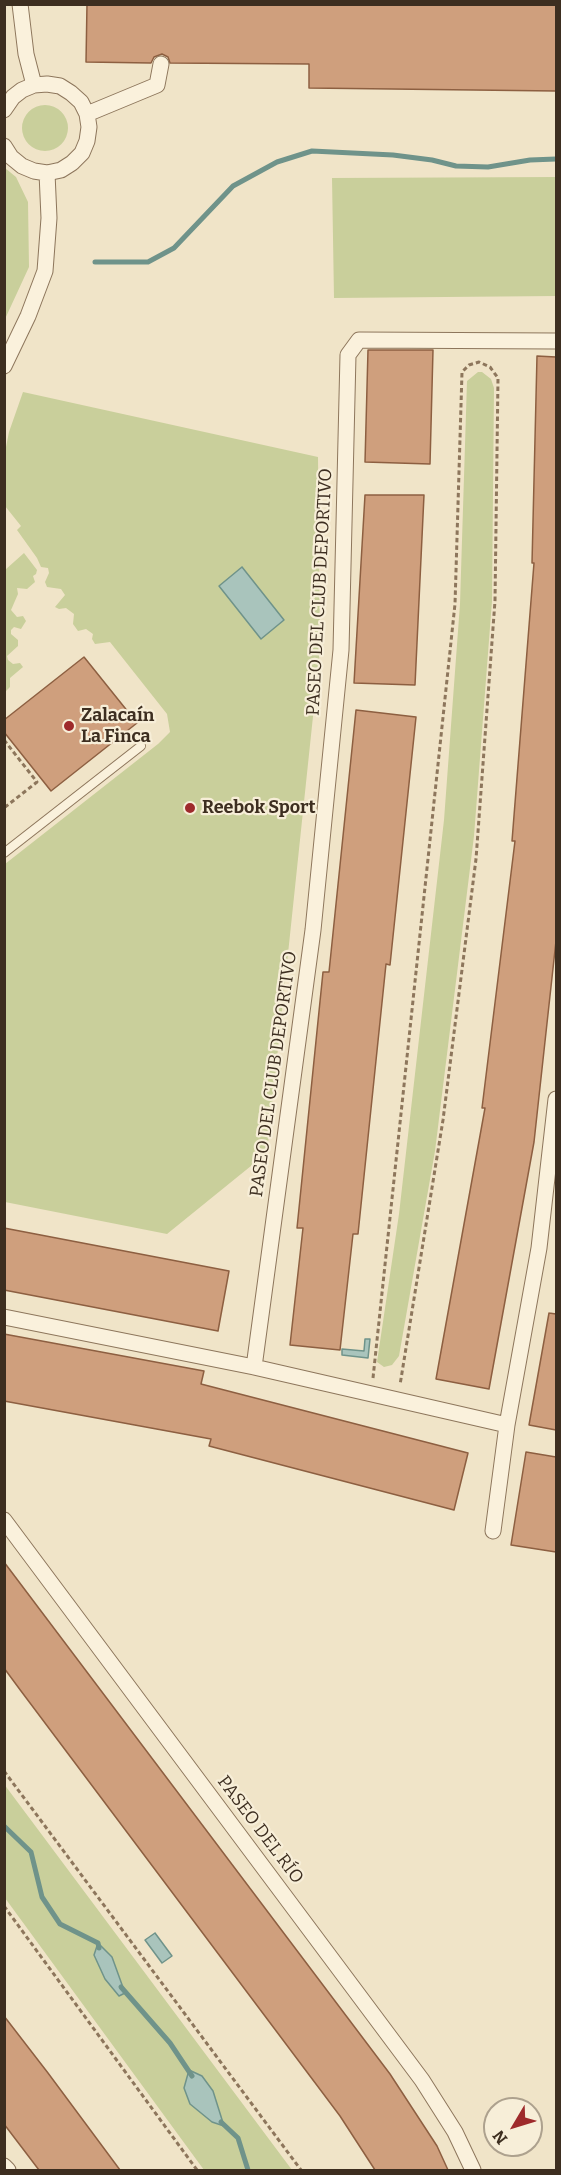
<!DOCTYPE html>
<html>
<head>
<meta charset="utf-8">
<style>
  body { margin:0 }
  #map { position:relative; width:561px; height:2175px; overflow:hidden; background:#f0e4c8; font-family:Bitter,serif }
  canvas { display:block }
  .frame { position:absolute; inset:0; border:6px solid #3d2e20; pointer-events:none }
  .north { position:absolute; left:483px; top:2097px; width:60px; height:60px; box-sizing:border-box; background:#f7eed8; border:2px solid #ada18e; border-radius:50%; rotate:232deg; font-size:16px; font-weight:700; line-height:24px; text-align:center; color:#3d2e20 }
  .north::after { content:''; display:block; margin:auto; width:21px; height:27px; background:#9e2a2b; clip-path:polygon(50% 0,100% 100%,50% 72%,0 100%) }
</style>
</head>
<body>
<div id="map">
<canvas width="561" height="2175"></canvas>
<div class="frame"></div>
<div class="north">N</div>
</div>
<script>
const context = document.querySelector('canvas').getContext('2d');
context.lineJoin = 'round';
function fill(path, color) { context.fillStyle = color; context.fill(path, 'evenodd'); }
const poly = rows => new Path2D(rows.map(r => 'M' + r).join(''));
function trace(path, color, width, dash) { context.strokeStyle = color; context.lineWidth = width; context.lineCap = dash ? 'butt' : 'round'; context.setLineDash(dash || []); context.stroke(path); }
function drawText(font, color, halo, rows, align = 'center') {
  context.font = font + ' Bitter,serif'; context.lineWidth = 4.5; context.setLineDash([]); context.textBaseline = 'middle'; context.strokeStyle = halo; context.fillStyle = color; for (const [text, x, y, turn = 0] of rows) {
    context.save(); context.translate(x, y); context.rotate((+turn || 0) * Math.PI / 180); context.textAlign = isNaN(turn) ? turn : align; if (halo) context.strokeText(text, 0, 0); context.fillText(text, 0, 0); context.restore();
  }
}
fill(poly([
  '22 128a23 23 0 1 1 46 0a23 23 0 1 1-46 0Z',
  [5,168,16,177,28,202,29,267,5,319],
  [556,177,556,296,334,298,332,178],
  [478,372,482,372,491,379,494,388,492,601,474,836,435,1151,399,1356,392,1365,384,1367,377,1362,399,1214,444,820,460,604,467,381],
  [23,392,318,457,320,650,267,1153,167,1234,5,1202,5,864,158,744,170,732,167,714,110,642,95,644,92,639,93,634,86,629,78,631,73,624,74,614,66,608,59,609,55,607,65,595,61,589,47,587,45,582,49,573,48,568,41,567,37,558,17,530,21,526,5,506,5,452,9,432],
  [24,553,37,570,36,574,33,576,35,582,27,589,17,588,18,594,11,610,17,617,23,616,26,621,21,629,14,627,11,630,11,634,18,640,18,646,7,656,8,660,13,664,20,663,23,667,10,678,10,687,5,692,5,570],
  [4,1784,292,2170,204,2170,5,1898]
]), '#c9cf9b');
const water = poly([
  [242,567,284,620,261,639,219,586,242,567],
  [365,1339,370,1339,368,1358,342,1355,342,1349,364,1351,365,1339],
  [155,1933,172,1956,162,1963,145,1940,155,1933],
  [98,1943,112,1957,125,1993,119,1996,105,1979,94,1955,98,1943],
  [189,2070,202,2076,213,2091,224,2126,212,2122,190,2104,184,2088,189,2070]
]);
fill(water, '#a9c4bc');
trace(water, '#6f938a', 1.5);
trace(poly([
  [95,262,148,262,174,248,233,186,277,162,312,151,393,155,432,160,456,166,488,167,530,160,556,159],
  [4,1826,31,1852,42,1897,60,1924,98,1943,99,1948],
  [121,1987,170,2043,192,2076],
  [221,2122,238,2138,248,2170]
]), '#6f938a', 5);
const building = poly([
  [87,4,556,4,556,91,309,88,309,64,170,63,168,57,162,54,154,57,151,63,86,62,87,4],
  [368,350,433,350,430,464,365,462,368,350],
  [537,356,556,357,556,941,534,1142,489,1389,436,1379,485,1108,482,1108,515,841,512,841,534,563,532,563,537,356],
  [365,495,424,495,415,685,354,683,365,495],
  [84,657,137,723,51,791,4,732,4,720,84,657],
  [356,710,416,717,390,965,386,964,358,1234,353,1234,340,1350,290,1345,303,1228,297,1228,323,972,329,972,356,710],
  [4,1228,229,1271,218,1331,4,1290,4,1228],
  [549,1313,556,1314,556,1430,529,1425,549,1313],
  [4,1334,204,1371,201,1384,468,1453,454,1510,209,1446,211,1439,4,1401,4,1334],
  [526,1452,556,1457,556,1552,511,1545,526,1452],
  [4,1562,390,2074,437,2146,448,2170,375,2170,340,2116,21,1691,4,1668,4,1562],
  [4,2016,48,2073,120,2170,39,2170,4,2124,4,2016]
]);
fill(building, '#cf9f7d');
trace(building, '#8d5f41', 1.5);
const service = poly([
  [4,853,141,746]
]);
const minor = poly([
  [20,4,26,54,34,85],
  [4,110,13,97,22,90,34,85,47,84,60,86,71,93,81,102,87,114,89,127,87,141,82,153,72,163,61,170,47,173,34,171,22,166,11,157,4,146],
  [87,114,157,85,161,64],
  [4,366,28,316,45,271,49,218,47,173],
  [4,1317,254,1367,507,1425],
  [254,1367,313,930,341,650,348,355,359,340,556,341],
  [4,1520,422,2080,455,2132,473,2170],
  [493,1531,507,1425,539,1248,556,1099],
  [4,2166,8,2170]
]);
trace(service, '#8d765c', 10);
trace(minor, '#8d765c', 17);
trace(poly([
  [4,740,37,782,4,808],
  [373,1378,455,604,462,372,469,365,479,362,490,367,498,378,495,601,476,859,443,1120,400,1385],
  [4,1771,301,2170],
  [4,1906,197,2170]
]), '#8d765c', 3, [4.5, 3]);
trace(service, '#faf1dc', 8);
trace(minor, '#faf1dc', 15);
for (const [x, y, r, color] of [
  [69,726,6,"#9e2a2b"],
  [190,808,6,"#9e2a2b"]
]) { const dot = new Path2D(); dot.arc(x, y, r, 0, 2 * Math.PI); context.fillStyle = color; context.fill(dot); trace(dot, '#f7eed8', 2); }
drawText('18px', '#3d2e20', '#f7eed8', [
  ["PASEO DEL CLUB DEPORTIVO",320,592,-87],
  ["PASEO DEL CLUB DEPORTIVO",274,1074,-82],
  ["PASEO DEL RÍO",260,1830,53]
]);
drawText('bold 18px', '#3d2e20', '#f7eed8', [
  ["Zalacaín",81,716],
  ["La Finca",81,737],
  ["Reebok Sport",202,808]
], 'left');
</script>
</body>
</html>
